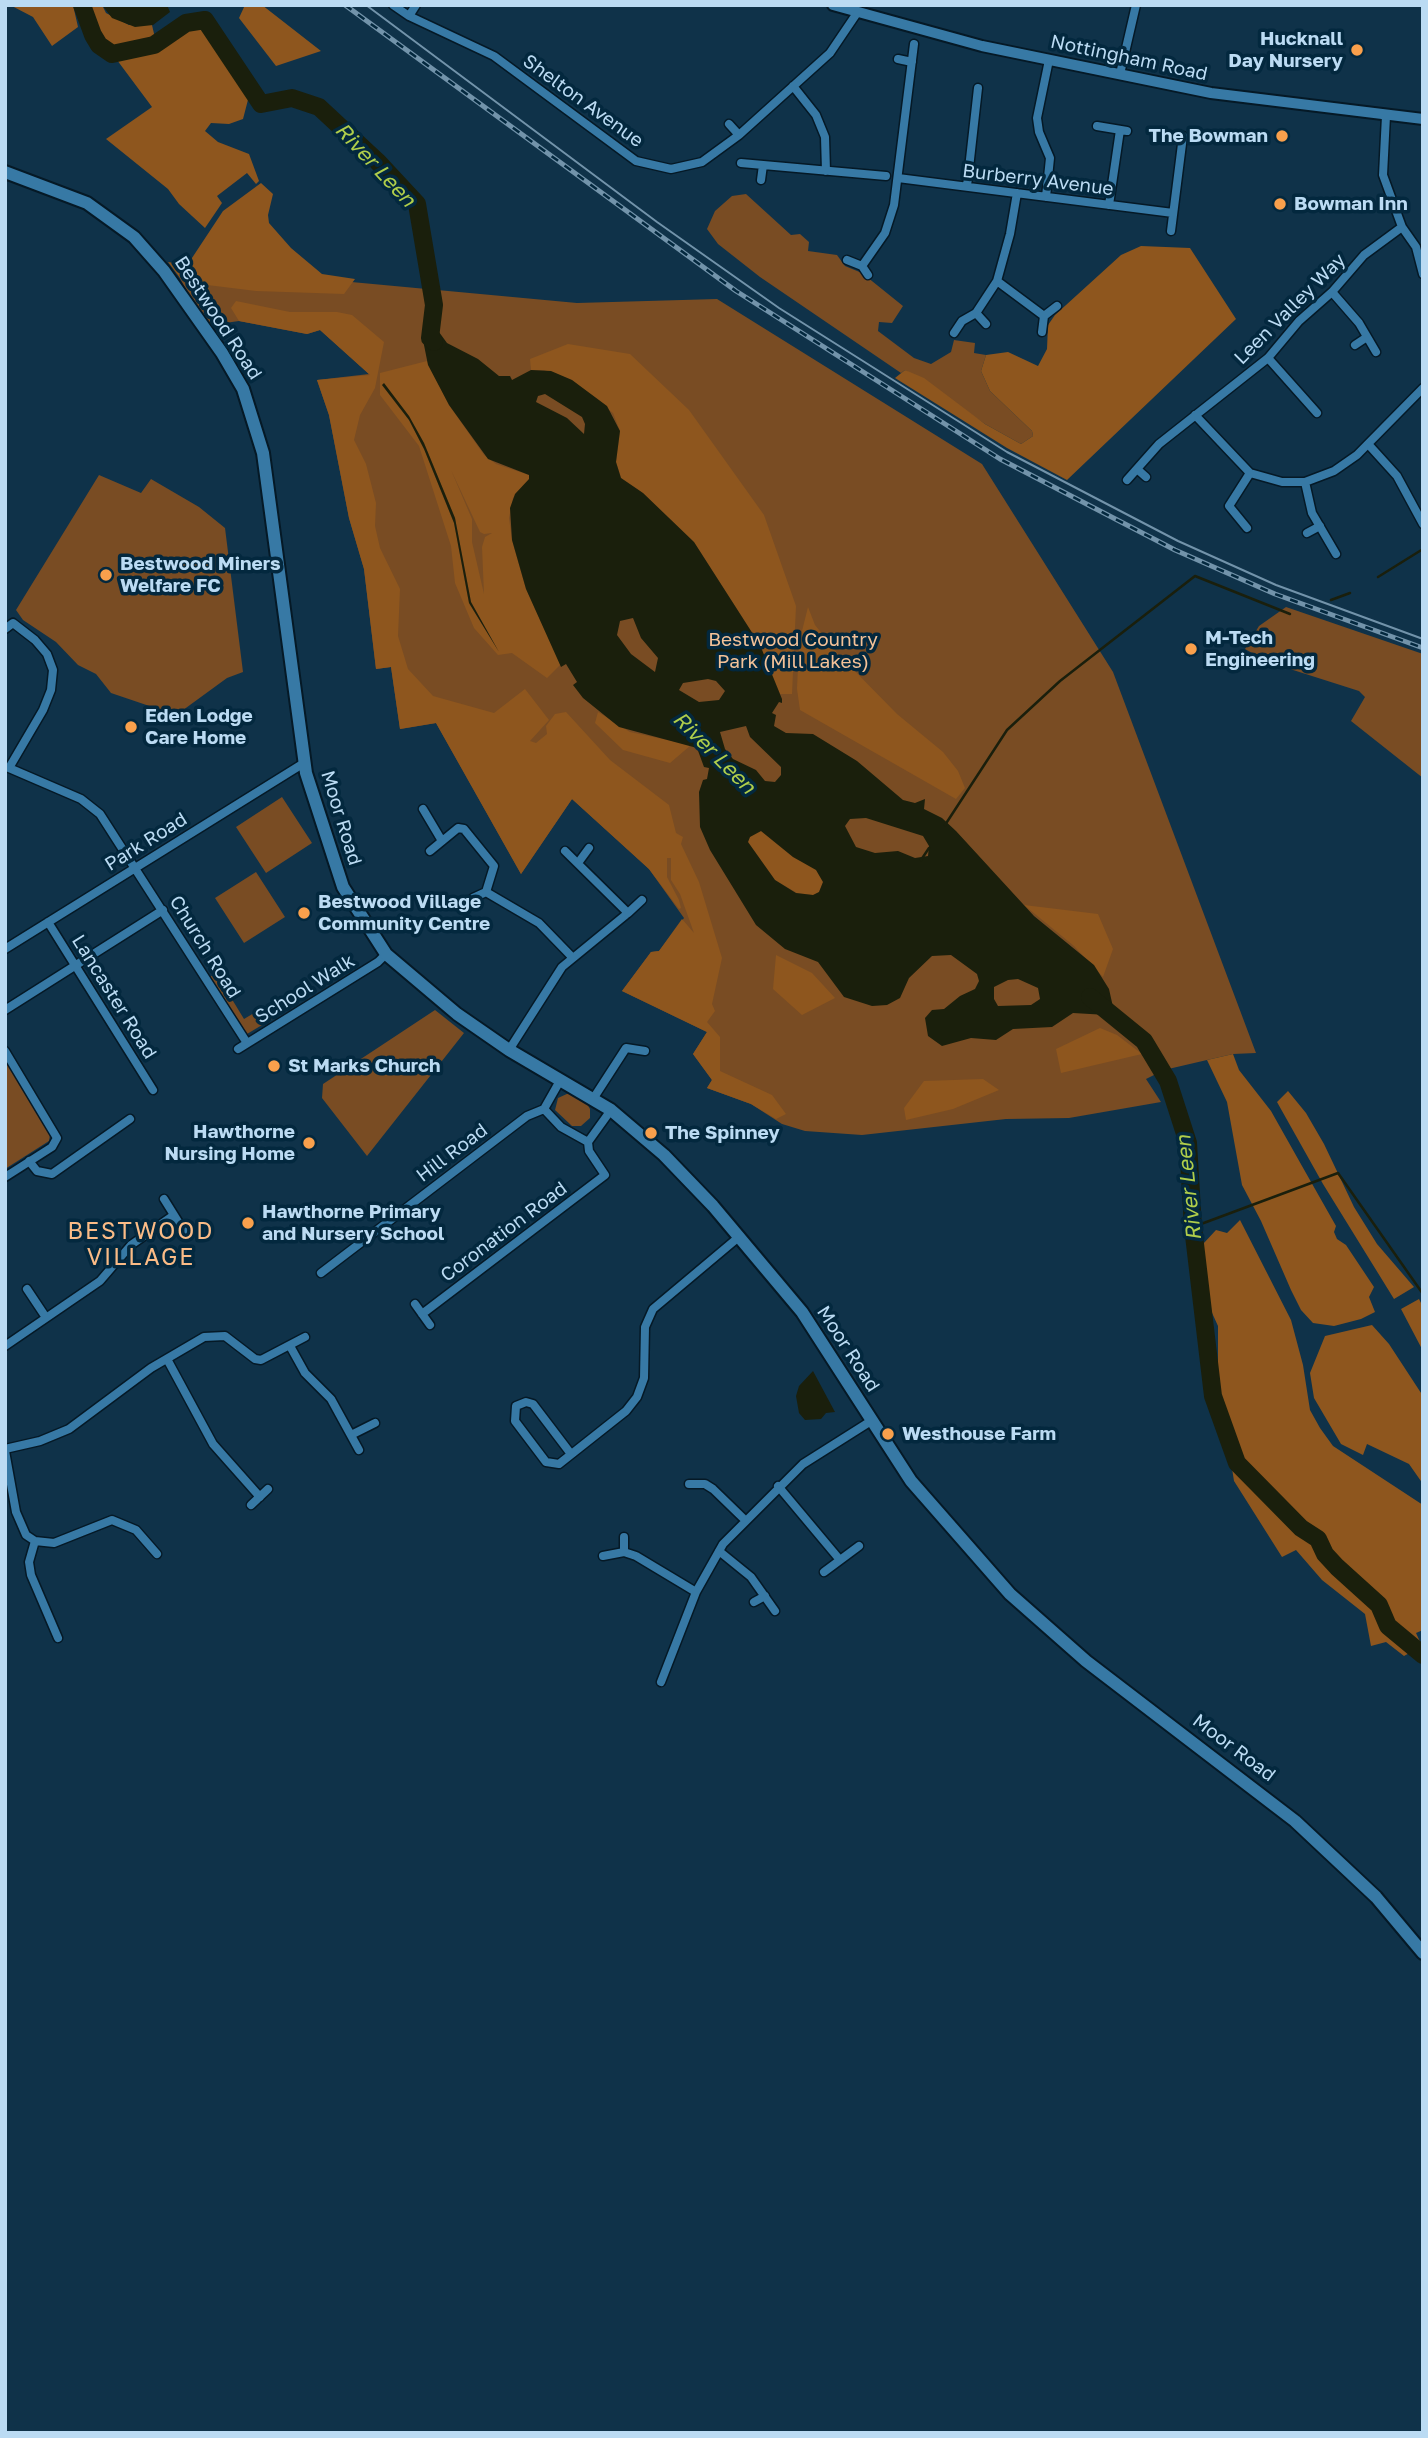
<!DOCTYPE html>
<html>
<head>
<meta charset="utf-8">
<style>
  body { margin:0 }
  #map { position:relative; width:1428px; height:2438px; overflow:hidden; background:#0f3249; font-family:"Golos Text",sans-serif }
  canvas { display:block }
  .frame { position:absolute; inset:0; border:7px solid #bbdbf3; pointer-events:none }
</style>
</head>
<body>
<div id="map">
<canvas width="1428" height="2438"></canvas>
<div class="frame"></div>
</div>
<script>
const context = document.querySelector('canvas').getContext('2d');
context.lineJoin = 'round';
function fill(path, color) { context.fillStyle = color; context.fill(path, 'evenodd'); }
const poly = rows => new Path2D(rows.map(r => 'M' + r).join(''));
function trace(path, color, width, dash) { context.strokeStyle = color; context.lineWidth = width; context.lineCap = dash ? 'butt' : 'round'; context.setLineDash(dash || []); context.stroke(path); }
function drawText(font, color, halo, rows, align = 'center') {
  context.font = font + ' "Golos Text",sans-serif'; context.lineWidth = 7; context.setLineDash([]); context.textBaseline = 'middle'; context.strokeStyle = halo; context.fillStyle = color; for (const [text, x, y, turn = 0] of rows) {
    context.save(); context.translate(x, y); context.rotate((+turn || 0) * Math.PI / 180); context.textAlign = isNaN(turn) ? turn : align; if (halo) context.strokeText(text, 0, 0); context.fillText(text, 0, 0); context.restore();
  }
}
fill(poly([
  [746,194,791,235,800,234,809,242,808,251,837,255,845,266,862,273,903,306,892,323,879,322,878,331,914,358,931,364,951,352,954,340,975,343,974,353,986,355,981,371,990,391,1032,431,1033,436,1021,444,985,424,905,370,901,373,760,277,718,244,707,229,715,211,732,196],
  [176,270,244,272,577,303,717,299,982,464,1113,672,1256,1053,1233,1054,1207,1060,1164,1070,1146,1079,1161,1102,1069,1118,1006,1119,862,1135,805,1131,782,1124,751,1104,707,1088,712,1080,693,1054,707,1032,622,991,651,952,659,951,684,918,649,869,572,799,521,874,436,723,400,729,391,667,376,669,364,569,349,518,329,415,317,380,369,374,320,330,307,334,239,321,204,326],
  [99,475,141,493,151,479,199,507,225,528,243,672,227,678,179,713,170,713,111,693,96,674,78,665,56,642,23,620,16,610],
  [1286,607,1423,654,1423,778,1351,721,1365,697,1359,691,1268,662,1245,649,1259,626],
  [282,797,312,843,266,873,236,827],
  [256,872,285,917,244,943,215,898],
  [216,973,244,1019,269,1004,277,1016,247,1034,210,977],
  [435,1010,464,1033,367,1156,322,1098,323,1084],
  [5,1060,50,1135,49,1141,5,1169],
  [569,1093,586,1102,590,1109,590,1118,581,1126,572,1126,555,1110,558,1098]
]), '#794c23');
fill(poly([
  [10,5,73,5,78,27,52,46,33,17],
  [90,5,102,5,106,13,129,25,152,25,155,38,138,43,126,51,113,49,95,29],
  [245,5,262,5,321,51,276,66,239,18],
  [195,23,204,25,211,33,249,96,243,119,229,124,211,123,205,131,218,142,249,154,259,181,256,184,247,173,217,196,222,203,205,228,179,204,168,189,106,139,152,107,117,60,138,49,164,41,181,27],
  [261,183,273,194,268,215,269,223,291,248,322,274,355,279,344,294,256,291,183,282,168,262,180,264,177,267,188,264,223,211],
  [1141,246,1190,248,1236,319,1067,480,1007,448,895,378,905,370,924,378,985,424,1021,444,1033,436,1032,431,990,391,981,371,986,355,1008,352,1038,366,1047,349,1048,325,1055,315,1121,255],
  [236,301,290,312,337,312,352,315,384,342,375,388,360,415,354,440,366,464,376,503,375,526,380,548,400,589,398,636,408,669,433,696,494,713,525,689,549,720,530,741,536,743,547,734,546,726,555,714,566,712,610,760,669,805,676,833,683,837,681,844,699,882,722,958,712,1004,715,1011,707,1022,720,1037,720,1071,772,1095,786,1114,776,1119,751,1104,707,1088,712,1080,693,1054,707,1032,622,991,651,952,659,951,682,919,694,933,680,894,671,880,671,858,667,858,667,877,679,900,681,908,679,909,649,869,572,799,521,874,436,723,400,729,391,667,376,669,364,569,349,518,329,415,317,380,370,375,320,330,307,334,239,321,231,308],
  [568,344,630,354,689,410,764,515,796,606,792,694,780,694,760,645,694,542,643,493,621,478,616,462,620,431,613,413,572,380,544,370,531,370,530,359],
  [427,361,449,405,484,455,496,464,529,475,530,479,513,498,509,518,512,540,526,589,561,664,547,678,512,653,498,655,474,628,455,583,451,546,419,446,380,395,380,373],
  [384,384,409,416,424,443,455,518,471,602,499,652,469,603,454,523,424,449,409,420,382,385],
  [451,470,480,532,484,534,492,533,485,537,482,547,484,594,472,542,472,519],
  [808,607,815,625,839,655,897,714,943,752,958,771,965,788,956,799,800,710,797,689,799,643],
  [598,712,630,732,691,745,670,763,623,750,595,723],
  [761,831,793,857,816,869,823,882,819,892,813,895,797,893,775,880,748,842,750,836],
  [1024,905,1098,914,1113,949,1103,977,1074,946],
  [776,955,812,973,835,998,802,1015,773,989],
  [1100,1028,1117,1035,1142,1054,1061,1073,1056,1049],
  [1233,1054,1239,1070,1271,1111,1302,1166,1336,1226,1334,1232,1337,1239,1346,1245,1374,1287,1369,1297,1375,1312,1361,1319,1334,1326,1313,1323,1301,1310,1291,1290,1261,1221,1242,1185,1227,1102,1207,1060],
  [983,1079,999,1090,953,1109,906,1120,904,1108,924,1081],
  [1288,1091,1306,1113,1324,1144,1354,1207,1377,1244,1414,1287,1394,1299,1323,1184,1277,1102],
  [1240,1220,1291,1320,1303,1365,1310,1410,1320,1428,1333,1446,1423,1505,1423,1630,1416,1633,1422,1646,1404,1656,1386,1642,1371,1646,1365,1614,1322,1580,1296,1550,1282,1557,1234,1481,1218,1380,1218,1326,1188,1260,1202,1264,1203,1244,1216,1230,1227,1233],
  [1419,1299,1423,1307,1423,1351,1401,1309],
  [1372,1325,1389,1344,1423,1396,1423,1484,1409,1464,1367,1444,1363,1455,1341,1444,1314,1398,1310,1373,1325,1336]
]), '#8e561e');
fill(poly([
  [102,5,167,5,170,12,153,25,135,27,112,18],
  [425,320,440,320,439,332,447,343,478,359,499,376,510,376,512,380,531,370,551,371,572,380,607,406,620,431,616,462,621,478,643,493,694,542,760,645,782,699,782,703,779,702,772,713,776,715,774,726,786,733,813,734,857,761,903,800,915,803,925,799,924,809,942,818,956,831,1034,916,1094,965,1109,989,1113,1007,1107,1015,1073,1013,1052,1027,1013,1029,996,1040,971,1038,942,1046,928,1036,925,1018,932,1010,944,1009,960,996,975,989,979,981,977,974,951,955,932,956,909,978,900,998,887,1005,872,1006,844,997,818,962,785,949,756,925,710,850,700,827,699,792,703,780,707,779,709,768,704,767,697,748,619,727,583,698,573,685,577,682,566,664,561,667,526,589,512,540,510,508,515,494,529,479,529,475,488,459,449,405,428,365,424,345],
  [545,394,582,417,585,424,584,434,567,418,536,402,538,396],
  [633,618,641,638,658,658,655,672,631,654,617,635,620,621],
  [708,679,716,681,725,691,719,700,699,702,679,690,683,683],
  [746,726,750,737,781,767,781,775,775,782,765,781,756,770,733,759,725,749,720,732],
  [866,818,923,836,929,846,928,856,915,858,898,851,875,853,856,847,845,826,850,819],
  [761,831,793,857,816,870,823,882,819,892,813,895,796,893,775,880,748,842,750,837],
  [1018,979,1038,988,1040,999,1031,1005,998,1006,994,999,994,987,1008,980],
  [384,383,409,416,424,443,455,518,471,602,499,652,469,603,454,523,424,449,409,420,382,385],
  [813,1371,835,1412,826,1413,821,1419,805,1420,799,1413,796,1396,799,1386]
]), '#1a1f0c');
trace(poly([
  [1378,577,1423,549],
  [1331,600,1350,593],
  [945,825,1007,730,1060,681,1195,576,1290,614],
  [921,860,929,848],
  [1193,1227,1338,1173,1423,1294]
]), '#1a1f0c', 2.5);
trace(poly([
  [82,5,93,35,99,45,112,54,154,45,186,23,205,20,261,104,292,98,319,107,377,161,417,204,434,305,430,338,434,342],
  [1090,997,1144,1041,1168,1081,1188,1143,1193,1227,1213,1396,1237,1463,1301,1528,1318,1539,1325,1554,1337,1567,1379,1605,1388,1626,1423,1655]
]), '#1a1f0c', 18);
const minor = poly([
  [393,5,409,16,494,56,636,161,671,169,702,162,739,135,830,53,857,13],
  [409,16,416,5],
  [898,59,912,62],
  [1120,74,1136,5],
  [793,86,816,115,825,137,826,171],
  [1386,116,1383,175,1402,227,1416,247,1423,274],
  [729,124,739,135],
  [1097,126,1127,131],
  [741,163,886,176],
  [898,178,1173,213],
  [761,180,763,165],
  [967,186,978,88],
  [1046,197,1050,158,1039,132,1037,118,1049,60],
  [1109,205,1120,130],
  [1171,231,1183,136],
  [847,260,862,266,868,275],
  [862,266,885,233,894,205,914,44],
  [997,281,1044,316],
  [1332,292,1359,323,1376,352],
  [976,313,986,324],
  [1042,332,1044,316,1057,306],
  [954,333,962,321,976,313,997,281,1010,234,1017,193],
  [1355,345,1367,337],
  [1268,358,1317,413],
  [1195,415,1250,473,1282,482,1305,482,1334,471,1357,455,1423,388],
  [1368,444,1397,476,1423,524],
  [1137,469,1146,477],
  [1127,480,1159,444,1268,358,1299,321,1332,292,1364,255,1402,227],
  [1305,482,1312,513,1336,554],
  [1247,528,1229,506,1250,473],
  [1307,533,1320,526],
  [5,629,13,623,35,640,47,654,53,670,51,690,43,710,9,768,81,799,100,814,247,1043],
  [423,809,442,841],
  [430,851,458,828,464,829,494,866,486,892,473,898],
  [578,863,589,848],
  [486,892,539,923,572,957],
  [628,913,642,900],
  [48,922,153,1090],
  [5,949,304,763],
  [5,1010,163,910],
  [238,1049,378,962,386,954],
  [509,1050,562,967,628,913,565,851],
  [5,1051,57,1138,52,1147,5,1177],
  [593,1099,626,1048,645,1051],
  [544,1109,561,1127,588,1142],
  [29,1161,37,1171,52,1174,130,1119],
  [164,1199,184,1231],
  [321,1273,527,1116,544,1109,561,1079],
  [27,1289,45,1316],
  [415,1304,430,1325],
  [422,1314,605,1175,589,1151,588,1142,611,1110],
  [5,1346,100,1281,131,1245,174,1215],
  [290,1346,305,1373,331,1399,359,1450],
  [167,1359,213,1444,260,1497],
  [351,1435,375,1423],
  [5,1449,40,1441,69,1429,151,1368,204,1337,225,1336,255,1359,261,1360,305,1337],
  [5,1451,16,1512,26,1535,35,1541,54,1543,112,1520,136,1530,157,1554],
  [571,1454,533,1404,526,1402,516,1406,515,1421,546,1462,559,1464,626,1411,637,1397,644,1378,645,1327,653,1309,740,1236],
  [689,1484,705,1484,713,1489,745,1520],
  [778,1486,840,1560],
  [251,1505,268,1489],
  [35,1541,29,1562,31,1575,58,1638],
  [719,1551,751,1577,775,1611],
  [624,1552,624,1537],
  [603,1556,624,1552,636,1556,696,1592],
  [824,1572,859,1546],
  [754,1602,765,1596],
  [661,1682,696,1592,723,1544,803,1464,871,1421]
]);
const tertiary = poly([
  [833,5,982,46,1211,93,1423,119]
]);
const secondary = poly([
  [5,172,87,203,134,237,164,271,222,353,243,389,263,453,306,773,343,887,386,954,457,1014,509,1050,611,1110,664,1155,713,1206,802,1312,911,1481,1010,1594,1086,1661,1295,1821,1376,1897,1423,1953]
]);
trace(minor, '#051926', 11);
trace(tertiary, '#051926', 14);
trace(secondary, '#051926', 16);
trace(minor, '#3779a5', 8);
trace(tertiary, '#3779a5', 10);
trace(secondary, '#3779a5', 12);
trace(poly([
  [366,5,657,222,779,308,1007,452,1178,541,1276,585,1423,639]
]), '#7293aa', 2);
const rail = poly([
  [345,5,736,291,1000,459,1175,550,1275,594,1423,648]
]);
trace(rail, '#7293aa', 5);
trace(rail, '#03283e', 2.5, [8]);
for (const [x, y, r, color] of [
  [1357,50,7,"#f9a04c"],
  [1282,136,7,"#f9a04c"],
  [1280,204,7,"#f9a04c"],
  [106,575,7,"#f9a04c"],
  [1191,649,7,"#f9a04c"],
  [131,727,7,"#f9a04c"],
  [304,913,7,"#f9a04c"],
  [274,1066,7,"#f9a04c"],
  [651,1133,7,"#f9a04c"],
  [309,1143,7,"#f9a04c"],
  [248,1223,7,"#f9a04c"],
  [888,1434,7,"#f9a04c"]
]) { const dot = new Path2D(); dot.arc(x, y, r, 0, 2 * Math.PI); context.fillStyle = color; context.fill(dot); trace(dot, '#03283e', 2.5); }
drawText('bold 19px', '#bbdbf3', '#03283e', [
  ["Hucknall",1343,39,"right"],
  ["Day Nursery",1343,61,"right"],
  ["The Bowman",1268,136,"right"],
  ["Bowman Inn",1294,204],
  ["Bestwood Miners",120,564],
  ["Welfare FC",120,586],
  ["M-Tech",1205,638],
  ["Engineering",1205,660],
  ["Eden Lodge",145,716],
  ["Care Home",145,738],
  ["Bestwood Village",318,902],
  ["Community Centre",318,924],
  ["St Marks Church",288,1066],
  ["Hawthorne",295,1132,"right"],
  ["Nursing Home",295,1154,"right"],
  ["The Spinney",665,1133],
  ["Hawthorne Primary",262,1212],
  ["and Nursery School",262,1234],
  ["Westhouse Farm",902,1434]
], 'left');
drawText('19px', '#bbdbf3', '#03283e', [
  ["Nottingham Road",1129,58,12],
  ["Shelton Avenue",583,101,36],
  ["Burberry Avenue",1038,180,7],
  ["Leen Valley Way",1290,309,-45],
  ["Bestwood Road",218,318,57],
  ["Moor Road",341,818,73],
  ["Park Road",146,842,-32],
  ["Church Road",205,947,58],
  ["School Walk",305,989,-32],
  ["Lancaster Road",114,997,58],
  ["Hill Road",452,1153,-37],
  ["Coronation Road",504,1232,-37],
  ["Moor Road",848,1349,57],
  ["Moor Road",1234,1748,37]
]);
drawText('19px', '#f4c298', '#03283e', [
  ["Bestwood Country",793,640],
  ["Park (Mill Lakes)",793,662]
]);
drawText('italic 21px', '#b0ce4b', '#03283e', [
  ["River Leen",375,165,47],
  ["River Leen",714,753,45],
  ["River Leen",1189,1188,-96]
]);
context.letterSpacing = '2px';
drawText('23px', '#fabb86', '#03283e', [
  ["BESTWOOD",141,1232],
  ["VILLAGE",141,1258]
]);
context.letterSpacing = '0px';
</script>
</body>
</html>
